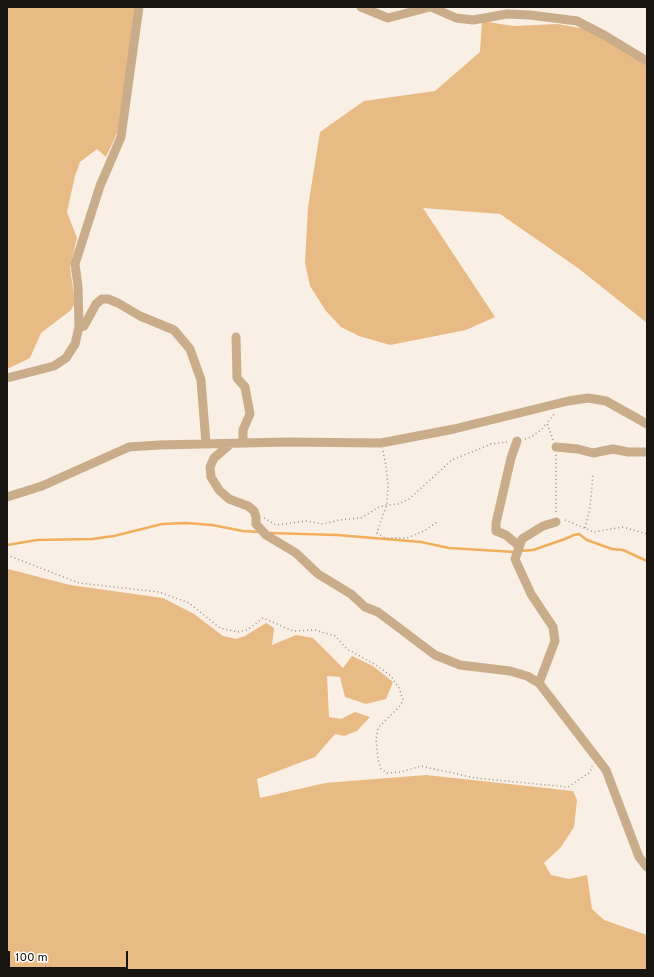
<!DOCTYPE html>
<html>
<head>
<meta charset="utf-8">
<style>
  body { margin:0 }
  #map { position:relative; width:654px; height:977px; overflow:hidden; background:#f9efe4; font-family:Overpass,sans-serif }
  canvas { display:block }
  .frame { position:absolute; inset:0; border:8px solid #171410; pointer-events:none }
  .scale { position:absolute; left:8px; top:951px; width:120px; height:18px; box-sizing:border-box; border:2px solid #171410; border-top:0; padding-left:5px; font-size:12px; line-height:14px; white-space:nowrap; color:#171410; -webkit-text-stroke:3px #fff; paint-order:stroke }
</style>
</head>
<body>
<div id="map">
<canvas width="654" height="977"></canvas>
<div class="frame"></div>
<div class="scale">100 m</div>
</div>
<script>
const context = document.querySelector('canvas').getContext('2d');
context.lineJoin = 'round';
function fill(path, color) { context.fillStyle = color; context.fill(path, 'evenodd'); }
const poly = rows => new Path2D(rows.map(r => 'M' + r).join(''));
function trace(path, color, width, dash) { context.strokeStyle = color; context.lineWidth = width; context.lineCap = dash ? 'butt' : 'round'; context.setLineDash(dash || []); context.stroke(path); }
fill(poly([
  [7,7,136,7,136,10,117,133,106,157,97,149,80,162,75,176,67,212,77,238,70,267,75,303,71,310,41,333,30,358,7,369],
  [482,21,513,26,558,24,591,30,647,63,647,323,578,268,500,214,423,208,495,317,466,330,390,345,359,336,341,327,326,311,310,286,305,263,308,207,320,132,364,101,435,91,480,52],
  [8,569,70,585,163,598,194,614,223,636,236,639,245,636,266,623,274,628,272,645,296,635,313,638,343,668,352,656,373,666,393,682,386,699,366,704,345,697,340,677,327,676,329,717,341,719,355,712,370,717,357,731,344,736,335,734,315,757,257,779,260,798,325,783,426,775,573,791,577,800,574,827,561,847,544,863,551,875,569,879,587,875,592,909,604,920,647,935,647,970,7,970]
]), '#e8ba84');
trace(poly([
  [269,533,337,535,421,542,449,548,515,552],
  [7,545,37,540,92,539,114,536,162,524,186,523,212,525,243,531,260,532],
  [519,551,533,550,565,539,574,535,579,534,587,540,612,549,623,550,647,561]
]), '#f1ae5c', 2.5);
trace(poly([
  [525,439,531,437,541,430,547,423],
  [553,440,547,423,555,413],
  [383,451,386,466,388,485,387,505,381,520,377,533,385,538,407,538,424,531,437,522],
  [556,455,556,513],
  [264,518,276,525,306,521,323,524,339,520,361,518,379,507,387,505,398,504,409,499,452,460,491,444,507,442],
  [565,520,594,532,623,527,647,534],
  [585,528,590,508,593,474],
  [7,555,79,583,159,592,189,603,220,628,238,632,247,630,263,618,293,631,315,630,335,636,347,649,376,665,391,676,399,688,403,700,400,706,378,728,376,739,378,759,381,769,387,773,401,772,421,766,475,778,568,787,589,773,592,768,592,766],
  [7,968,11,970],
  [38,970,46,966,59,970]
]), '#9a938b', 1.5, [1, 3]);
trace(poly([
  [361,7,388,18,430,7],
  [431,7,456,18,473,20,507,14,530,15,577,21,604,35,647,61],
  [79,327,84,326,96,304,102,299,108,299,118,303,140,316,174,330,190,349,201,380,206,444],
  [236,337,237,378,245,387,250,414,243,430,243,443],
  [7,378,54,366,66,358,75,344,79,327,78,286,75,264,100,186,121,137,139,7],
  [517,441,511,458,496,523,496,531,506,535,519,546],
  [228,444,228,446,214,458,210,467,211,477,219,490,229,499,248,506,254,511,256,517,256,524,266,535,296,553,318,574,351,594,365,607,378,612,435,655,460,665,510,671,527,676,539,683,606,770,639,857,647,867],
  [556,447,578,449,593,453,613,449,628,452,647,452],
  [7,497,42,486,129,447,159,445,287,442,381,443,454,429,568,401,588,398,606,401,647,424],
  [539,683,555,641,553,627,531,594,515,559,522,539,543,526,556,522]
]), '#c9ac8a', 9);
</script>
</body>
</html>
